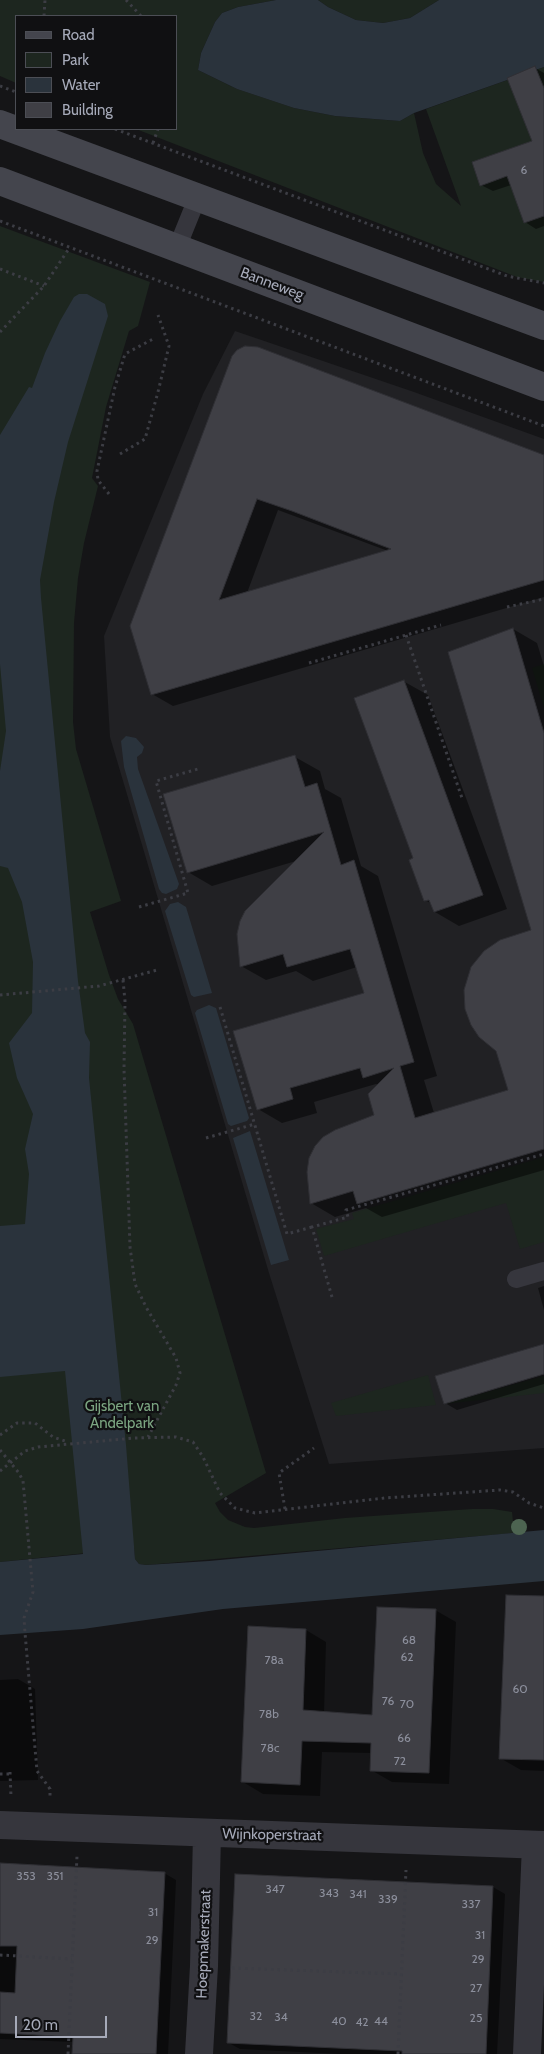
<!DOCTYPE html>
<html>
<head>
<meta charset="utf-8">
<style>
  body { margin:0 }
  #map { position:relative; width:544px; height:2054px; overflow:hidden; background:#151517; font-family:Cabin,sans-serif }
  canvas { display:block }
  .legend { position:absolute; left:15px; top:15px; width:162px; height:115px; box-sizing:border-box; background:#101012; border:1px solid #4c4e55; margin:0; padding:6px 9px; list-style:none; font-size:15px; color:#a6aab9 }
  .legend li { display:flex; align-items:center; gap:10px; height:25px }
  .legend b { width:25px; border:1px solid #4c4e55 }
  .scale { position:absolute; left:15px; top:2016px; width:92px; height:22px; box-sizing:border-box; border:2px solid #a6aab9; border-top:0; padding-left:6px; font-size:15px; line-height:18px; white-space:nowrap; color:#a6aab9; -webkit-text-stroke:4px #101012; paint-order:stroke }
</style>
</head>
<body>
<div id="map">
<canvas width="544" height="2054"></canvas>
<ul class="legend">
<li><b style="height:6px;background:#44454d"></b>Road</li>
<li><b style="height:14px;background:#1d261f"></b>Park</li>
<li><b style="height:14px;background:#2a333c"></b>Water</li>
<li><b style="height:14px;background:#3f3f45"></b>Building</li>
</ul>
<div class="scale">20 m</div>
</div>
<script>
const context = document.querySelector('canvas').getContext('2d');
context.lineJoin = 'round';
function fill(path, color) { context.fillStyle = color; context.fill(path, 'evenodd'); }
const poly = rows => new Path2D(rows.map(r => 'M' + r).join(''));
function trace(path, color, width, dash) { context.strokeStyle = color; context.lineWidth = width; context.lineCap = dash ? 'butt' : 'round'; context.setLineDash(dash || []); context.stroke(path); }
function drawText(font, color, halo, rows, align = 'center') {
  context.font = font + ' Cabin,sans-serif'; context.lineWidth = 4.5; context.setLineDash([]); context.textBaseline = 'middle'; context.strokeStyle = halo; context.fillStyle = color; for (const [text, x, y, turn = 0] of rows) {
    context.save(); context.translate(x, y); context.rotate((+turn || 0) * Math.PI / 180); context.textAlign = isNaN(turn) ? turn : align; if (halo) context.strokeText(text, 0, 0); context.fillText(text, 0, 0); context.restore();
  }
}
fill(poly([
  [235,331,414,392,544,439,544,1448,329,1464,269,1273,110,737,104,636,203,394]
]), '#212124');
fill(poly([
  [0,0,276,0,238,7,222,13,215,22,201,53,198,70,237,89,294,108,335,116,400,121,414,113,423,153,436,184,461,206,426,109,544,67,544,282,517,277,136,129,176,129,176,16,16,16,16,83,0,76],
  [318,0,439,0,410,18,383,23,356,20,328,7],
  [0,226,150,282,138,326,129,331,106,407,92,478,98,486,84,543,78,578,74,623,73,722,76,749,121,901,90,912,109,975,118,999,133,1024,266,1473,215,1503,220,1512,228,1520,245,1527,254,1528,345,1518,472,1509,493,1509,512,1512,514,1533,146,1565,139,1564,135,1559,134,1548,0,1562],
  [544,664,544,708,532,668],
  [544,1157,544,1242,520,1249,506,1203,324,1256,316,1229,354,1219,352,1213],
  [428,1375,436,1405,336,1416,331,1403],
  [544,1376,544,1393,444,1404]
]), '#1d261f');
fill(poly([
  [276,0,318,0,328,7,356,20,383,23,410,18,439,0,544,0,544,67,414,113,400,121,335,116,294,108,237,89,198,70,201,53,215,22,222,13,238,7],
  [79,294,87,294,105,304,108,316,68,442,54,502,40,580,41,598,78,981,85,1033,90,1042,89,1078,126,1445,135,1559,139,1564,146,1565,209,1561,544,1530,544,1581,223,1609,83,1629,0,1635,0,1562,83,1554,65,1371,0,1377,0,1226,25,1224,29,1174,25,1149,33,1114,17,1078,9,1043,32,1013,33,962,22,902,8,868,0,866,0,771,6,731,0,664,0,435,29,387,32,388,45,353,60,321,74,297],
  [126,736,136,738,144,747,142,753,137,757,138,769,179,884,177,889,166,894,162,893,159,889,124,767,121,741],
  [178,902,186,907,212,993,194,997,191,995,165,911,170,904],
  [209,1005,216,1008,249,1118,247,1121,231,1126,228,1124,195,1013,197,1010],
  [250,1131,289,1260,271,1265,233,1138]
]), '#2a333c');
fill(poly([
  [535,68,544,73,544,226,536,229,525,222,511,185,493,191,481,185,533,141],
  [233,357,544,456,544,597,173,706,152,694],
  [278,510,388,551,247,593],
  [513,629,537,643,544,666,544,1170,382,1217,366,1208,335,1217,311,1203,376,1116,379,1085,376,1084,314,1102,317,1113,282,1123,258,1109,365,994,357,967,313,981,296,971,266,980,241,966,296,861,212,886,188,872,295,757,320,771,325,789,341,798,361,866,378,876,437,1076,424,1080,434,1113,509,1091,532,931],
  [403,681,428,695,507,909,459,926,435,912,432,904,425,900,415,859],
  [544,1286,544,1310,538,1288],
  [544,1346,544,1384,457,1410,445,1403],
  [544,1598,544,1771,521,1770,500,1758],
  [435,1610,456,1622,449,1784,392,1782,371,1770,372,1753,322,1752,320,1796,263,1794,243,1782,306,1630,326,1642,324,1713,374,1716],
  [18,1679,35,1689,38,1780,0,1781,0,1680],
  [0,1865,164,1873,176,1880,168,2054,73,2054,74,2042,0,2039],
  [236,1875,493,1887,505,1894,497,2054,340,2054,240,2049,229,2043]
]), '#0007');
const building = poly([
  [535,66,544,88,544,216,524,223,507,176,480,186,472,162,532,141,507,78,535,66],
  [245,346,258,347,544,455,544,580,151,695,130,626,232,356,237,350,245,346],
  [257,499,292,511,391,549,219,600,257,499],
  [513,628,544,733,544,1149,357,1204,353,1191,310,1204,307,1172,309,1158,315,1146,323,1137,335,1130,374,1115,368,1094,394,1068,363,1078,360,1068,290,1088,293,1099,257,1110,233,1031,364,993,350,949,287,967,283,954,240,967,237,934,240,921,245,911,324,832,187,873,163,794,295,755,305,787,317,783,341,865,354,860,414,1062,400,1066,415,1118,508,1090,496,1051,479,1037,471,1025,465,1009,464,990,471,967,484,951,500,940,531,930,448,652,513,628],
  [404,680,483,895,434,912,429,900,424,901,409,860,413,858,354,698,404,680],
  [544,1344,544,1374,444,1404,435,1376,544,1344],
  [506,1595,544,1596,544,1760,499,1759,506,1595],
  [377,1607,436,1609,429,1773,370,1771,371,1743,302,1741,300,1785,241,1782,248,1626,306,1629,303,1710,372,1715,377,1607],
  [0,1863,165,1872,156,2054,72,2054,73,2037,0,2033,0,1992,15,1993,17,1946,0,1946,0,1863],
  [235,1874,493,1886,486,2054,402,2054,402,2051,227,2043,235,1874]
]);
fill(building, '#3f3f45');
trace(building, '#2f2f34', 1);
trace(poly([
  [126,0,141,16],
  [44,16,45,0],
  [0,86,16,92],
  [115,129,507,276,544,283],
  [153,143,158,129],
  [0,221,544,426],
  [0,269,44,286],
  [0,332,44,286,70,247],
  [120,454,145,439,158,392,169,346,158,315],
  [109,494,98,480,97,471,115,387,125,354,153,339],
  [507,607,544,599],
  [406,635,463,801],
  [309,663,441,625],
  [139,907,188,893,156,781,198,769],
  [123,980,125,1001,124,1069,130,1247,135,1284,146,1307,176,1358,180,1373,176,1385,148,1437],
  [0,995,99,986,157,970],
  [220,1007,287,1234,312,1227],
  [206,1138,255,1124],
  [332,1297,312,1227,348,1217,346,1210,544,1154],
  [0,1435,17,1423,35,1423,53,1437,68,1442],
  [0,1450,19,1473,23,1481,33,1592,24,1618,25,1633,37,1771,50,1789,50,1798],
  [0,1471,25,1451,38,1447,134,1438,176,1437,193,1442,203,1457,220,1493,235,1508,255,1513,385,1498,500,1490,513,1492,529,1503,544,1508],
  [285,1509,279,1473,314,1448],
  [10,1772,11,1797],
  [0,1774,10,1774],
  [0,1955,72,1959],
  [232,1968,401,1974],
  [68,2054,77,1856],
  [398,2054,406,1870]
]), '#3c3d44', 3, [2.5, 4]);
trace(poly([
  [177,248,198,196],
  [516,1279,544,1271]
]), '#36363d', 18);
trace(poly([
  [0,1825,544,1845],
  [199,2054,204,1966,207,1834],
  [527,2054,536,1845]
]), '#36363d', 28);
trace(poly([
  [0,124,544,326],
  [0,181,544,387]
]), '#44454d', 28);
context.fillStyle = '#4d6451';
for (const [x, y] of [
  [519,1527]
]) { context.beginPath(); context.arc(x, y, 8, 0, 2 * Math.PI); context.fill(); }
drawText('12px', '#8c8f9c', null, [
  ["6",524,170],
  ["68",409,1640],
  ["62",407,1657],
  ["78a",274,1660],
  ["60",520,1689],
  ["76",388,1701],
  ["70",407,1704],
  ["78b",269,1714],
  ["66",404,1738],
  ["78c",270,1748],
  ["72",400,1761],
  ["353",26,1876],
  ["351",55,1876],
  ["347",275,1889],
  ["343",329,1893],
  ["341",358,1894],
  ["339",388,1899],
  ["337",471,1904],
  ["31",153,1912],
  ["31",480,1935],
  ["29",152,1940],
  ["29",478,1959],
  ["27",476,1988],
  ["32",256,2016],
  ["34",281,2017],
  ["25",476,2018],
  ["40",339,2021],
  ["44",381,2021],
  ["42",362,2022]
]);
drawText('15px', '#a6aab9', '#101012', [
  ["Banneweg",272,284,21],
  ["Wijnkoperstraat",272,1835,1],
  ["Hoepmakerstraat",204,1944,-88]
]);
drawText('15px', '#7ba581', '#101012', [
  ["Gijsbert van",122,1407],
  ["Andelpark",122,1424]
]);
</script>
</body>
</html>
